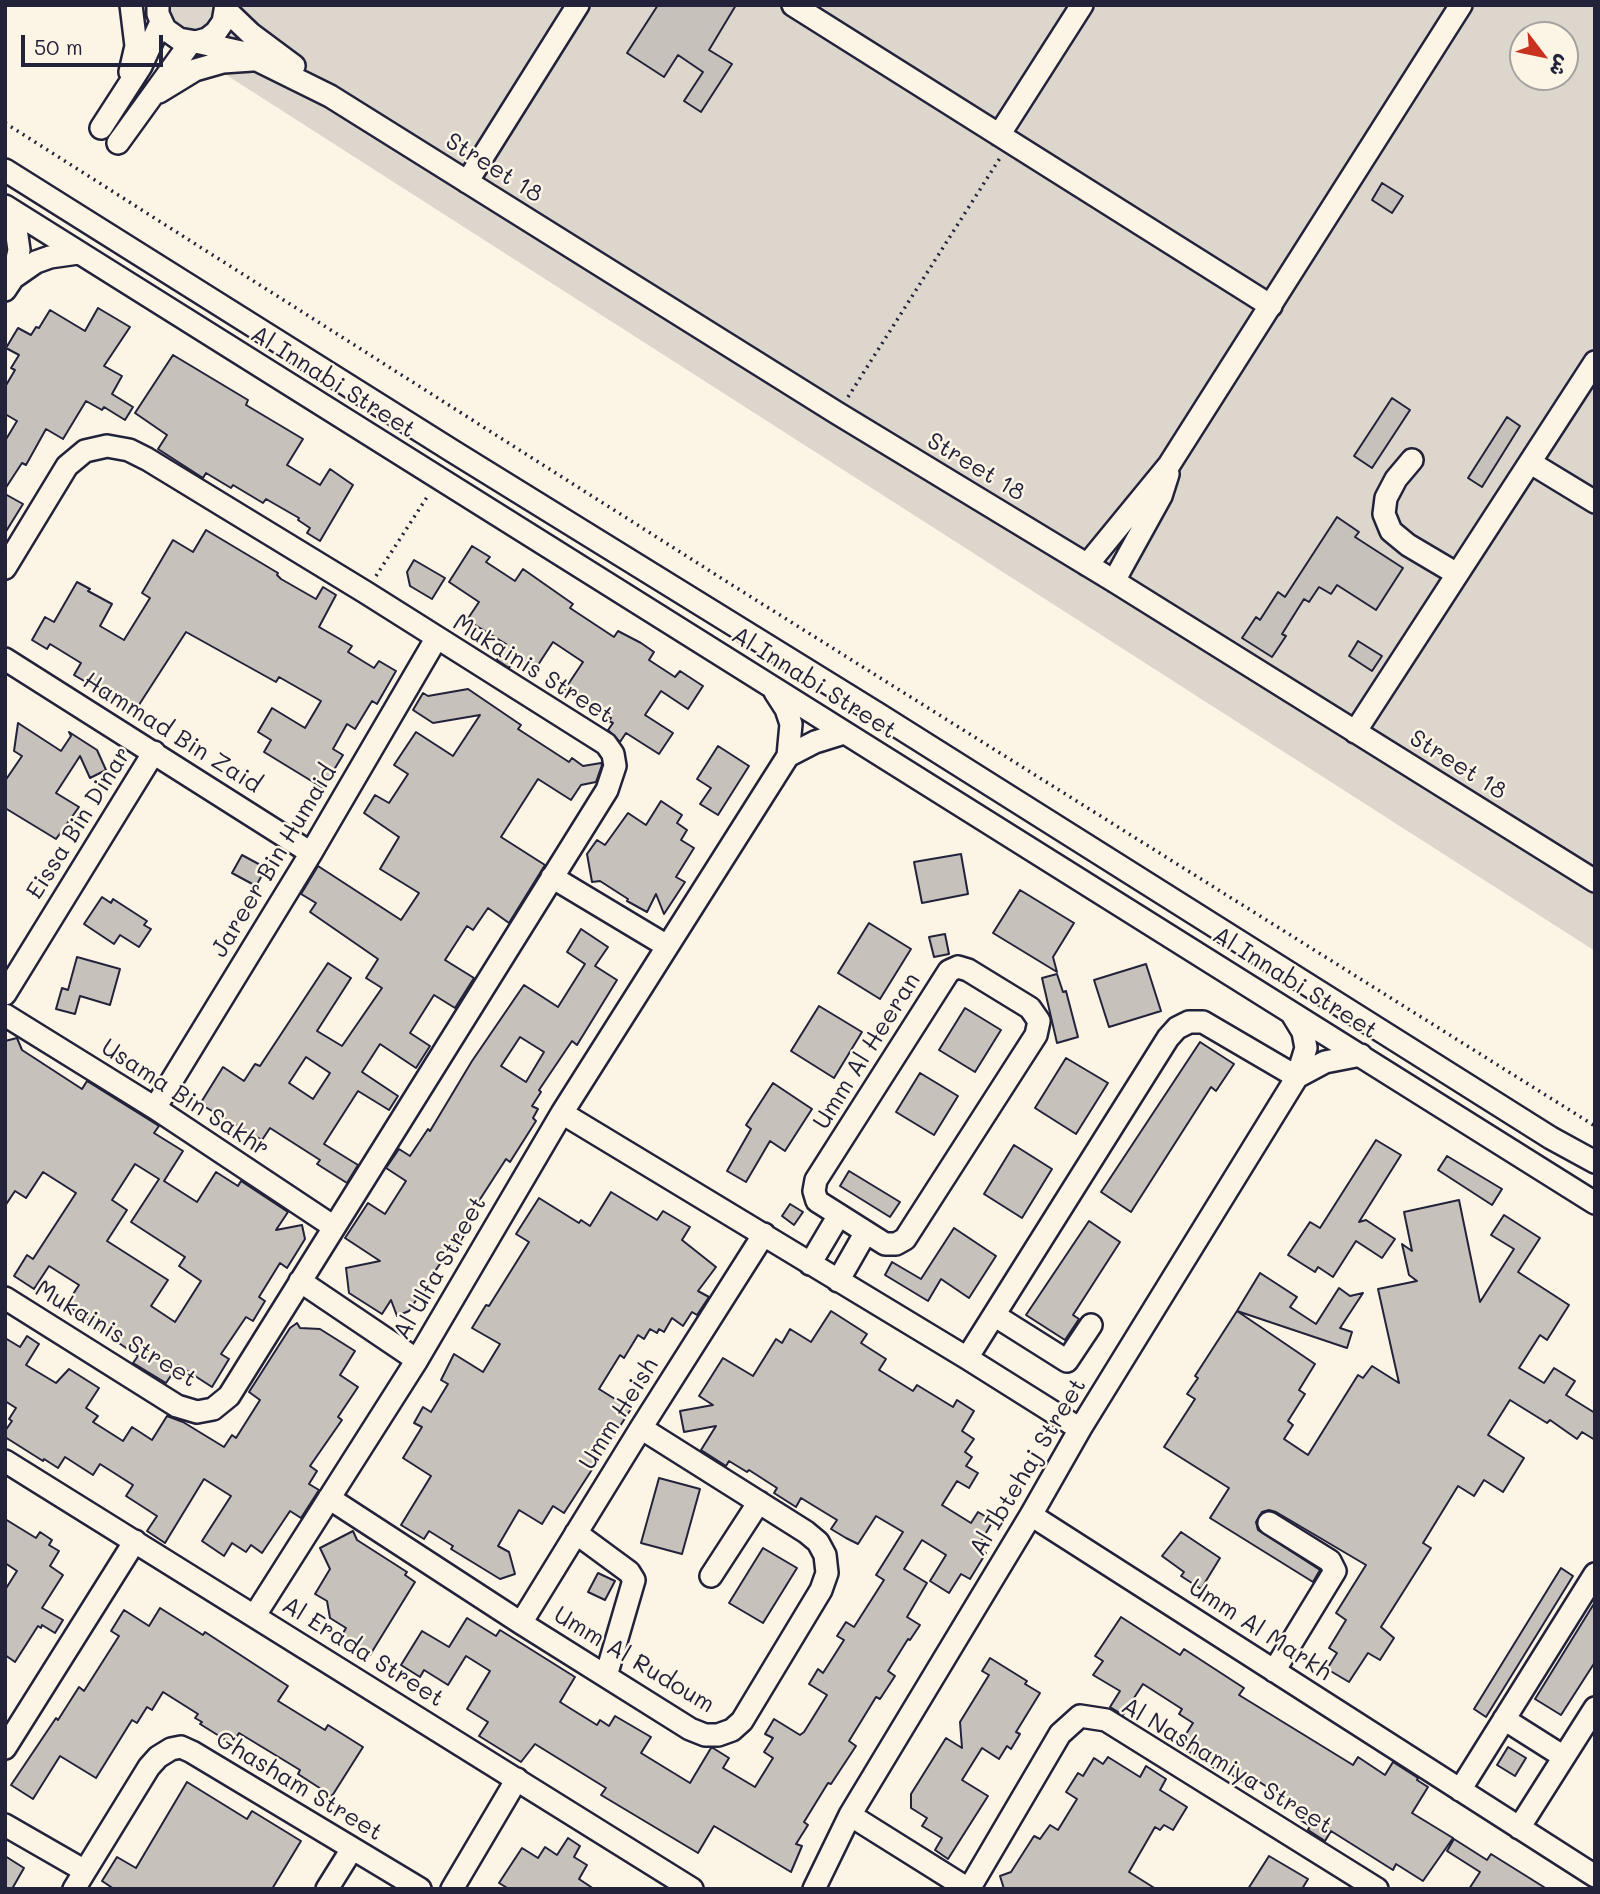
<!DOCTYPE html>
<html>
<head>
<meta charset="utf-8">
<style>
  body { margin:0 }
  #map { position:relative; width:1600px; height:1894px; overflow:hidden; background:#fcf5e5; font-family:Mali,"Playpen Sans Arabic",sans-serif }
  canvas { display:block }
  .frame { position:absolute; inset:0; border:7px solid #22223b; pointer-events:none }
  .north { position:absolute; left:1509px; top:21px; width:70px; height:70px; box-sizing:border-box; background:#fcf5e5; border:2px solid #a5a1a1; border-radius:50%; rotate:122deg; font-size:19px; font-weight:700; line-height:28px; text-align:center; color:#22223b }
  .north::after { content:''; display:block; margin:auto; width:24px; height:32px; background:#c8321e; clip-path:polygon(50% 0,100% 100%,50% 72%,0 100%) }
  .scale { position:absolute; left:21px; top:35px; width:142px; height:32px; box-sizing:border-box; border:4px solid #22223b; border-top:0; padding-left:9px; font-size:21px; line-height:24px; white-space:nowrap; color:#22223b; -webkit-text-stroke:5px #fcf5e5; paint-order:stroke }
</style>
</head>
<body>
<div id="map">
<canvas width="1600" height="1894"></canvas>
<div class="frame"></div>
<div class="north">ش</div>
<div class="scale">50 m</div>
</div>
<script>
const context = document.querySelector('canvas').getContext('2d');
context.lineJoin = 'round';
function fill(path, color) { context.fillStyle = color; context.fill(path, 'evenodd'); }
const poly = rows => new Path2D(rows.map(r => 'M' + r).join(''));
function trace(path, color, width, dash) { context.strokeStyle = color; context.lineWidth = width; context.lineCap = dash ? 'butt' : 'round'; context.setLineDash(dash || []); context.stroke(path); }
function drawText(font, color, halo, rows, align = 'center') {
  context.font = font + ' Mali,sans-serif'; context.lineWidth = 5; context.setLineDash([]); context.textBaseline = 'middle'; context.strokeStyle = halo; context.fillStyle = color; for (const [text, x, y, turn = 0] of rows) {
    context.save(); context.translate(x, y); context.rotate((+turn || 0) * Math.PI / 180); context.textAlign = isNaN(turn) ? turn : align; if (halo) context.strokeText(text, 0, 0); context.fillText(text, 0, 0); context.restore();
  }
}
fill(poly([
  [117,5,1595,5,1595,951],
  [1523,35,1565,35,1565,77,1523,77]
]), '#dcd6cc');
const building = poly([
  [658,5,736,5,709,50,732,64,701,112,684,101,703,72,678,55,664,77,627,53,658,5],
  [1382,183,1403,196,1392,213,1372,200,1382,183],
  [98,308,130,327,104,366,122,376,112,394,133,407,125,420,104,407,102,410,86,401,63,439,46,429,26,465,22,463,5,489,5,441,17,421,5,414,5,387,15,370,11,368,19,355,6,348,18,328,31,335,36,327,39,328,50,310,85,331,98,308],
  [173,355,248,400,246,405,303,439,287,465,320,485,330,469,353,485,320,541,307,533,310,528,298,520,299,518,266,499,263,503,233,485,231,488,206,473,203,478,158,449,167,435,135,413,173,355],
  [1392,398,1410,410,1372,468,1354,456,1392,398],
  [1507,417,1520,426,1482,487,1468,478,1507,417],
  [5,494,23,504,5,533,5,494],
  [1337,517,1359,532,1355,537,1403,568,1376,610,1337,585,1331,594,1319,587,1309,602,1304,599,1282,634,1286,636,1272,657,1242,638,1256,617,1260,620,1278,592,1285,597,1337,517],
  [206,530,278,573,277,575,281,579,316,599,323,587,336,595,319,627,352,646,348,652,374,668,379,661,396,671,377,704,372,701,355,729,347,724,333,749,343,755,323,788,264,752,271,740,258,732,272,708,305,728,321,701,279,677,276,682,186,632,135,711,74,675,81,663,50,644,47,649,32,640,45,617,54,622,77,582,90,589,88,591,112,604,100,626,124,640,150,598,142,593,173,540,193,552,206,530],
  [472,546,490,557,486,562,515,581,523,569,573,604,570,608,614,637,618,631,641,643,654,652,649,660,675,677,680,671,703,686,688,709,661,691,645,715,673,733,659,754,626,733,620,742,608,730,613,723,609,721,611,718,565,689,583,662,553,642,536,668,517,656,509,668,497,660,506,644,467,620,479,602,449,582,472,546],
  [414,560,445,578,432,599,410,586,407,572,414,560],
  [1358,641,1382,656,1372,671,1349,656,1358,641],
  [468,689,521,725,518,729,569,762,572,758,583,766,601,763,602,765,596,782,581,785,571,800,538,779,501,837,545,865,509,923,488,908,473,930,467,926,445,960,474,978,455,1008,434,995,410,1033,430,1046,416,1068,380,1044,362,1072,398,1096,389,1110,358,1091,324,1144,358,1165,347,1183,317,1164,320,1160,270,1128,262,1140,200,1104,223,1067,244,1081,255,1064,260,1066,328,963,351,978,317,1031,342,1046,382,988,366,978,378,959,310,912,316,903,301,894,318,866,401,920,419,893,380,869,399,837,364,813,375,795,389,803,408,774,394,765,416,732,453,756,480,715,433,723,413,710,423,693,428,696,468,689],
  [306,1057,330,1073,313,1099,289,1083,306,1057],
  [18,723,61,751,71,736,69,732,97,750,106,770,90,778,80,756,56,793,79,807,56,839,5,808,5,781,22,756,14,751,18,723],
  [718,746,749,766,718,815,700,804,711,788,697,779,718,746],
  [661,801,682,815,677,823,687,830,681,840,694,848,676,877,685,882,664,914,656,894,647,912,627,901,628,899,600,881,592,882,587,854,597,840,605,845,628,813,646,825,661,801],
  [961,854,968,894,922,903,914,862,961,854],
  [242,855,266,868,256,886,232,873,242,855],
  [1020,890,1074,923,1053,957,1057,972,993,933,1020,890],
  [102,897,111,903,113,899,147,921,144,925,151,929,139,947,120,935,114,944,84,924,102,897],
  [869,923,911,949,880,999,838,973,869,923],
  [581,929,608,947,595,966,617,980,577,1045,572,1041,539,1090,541,1092,532,1106,538,1109,533,1118,536,1121,510,1162,506,1159,466,1221,471,1224,455,1250,451,1247,409,1311,397,1316,391,1300,382,1314,349,1293,346,1268,380,1261,345,1238,368,1203,385,1214,406,1181,386,1168,399,1149,410,1156,428,1129,430,1131,472,1061,524,985,558,1007,585,964,567,952,581,929],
  [520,1037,544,1052,526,1082,501,1066,520,1037],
  [945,934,949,954,934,957,929,937,945,934],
  [77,957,120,969,110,1005,80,996,75,1014,56,1009,62,988,68,990,77,957],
  [1146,964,1161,1011,1109,1027,1094,980,1146,964],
  [1057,974,1063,992,1066,991,1078,1037,1057,1043,1042,978,1057,974],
  [819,1006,862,1032,834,1078,791,1051,819,1006],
  [965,1008,1001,1030,975,1072,939,1050,965,1008],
  [17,1038,22,1050,82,1089,87,1081,159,1126,154,1133,183,1151,164,1181,197,1202,216,1172,238,1186,241,1181,288,1212,276,1230,302,1225,305,1239,287,1268,280,1263,259,1297,265,1301,253,1321,246,1317,221,1354,229,1359,212,1387,178,1365,166,1383,133,1363,138,1356,92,1325,94,1323,66,1305,79,1285,49,1266,34,1289,14,1276,27,1255,33,1259,76,1193,43,1172,26,1198,15,1191,5,1206,5,1041,17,1038],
  [135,1164,159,1179,131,1222,185,1257,179,1266,201,1281,175,1322,151,1306,168,1280,107,1241,127,1210,112,1200,135,1164],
  [1200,1042,1234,1064,1216,1091,1211,1087,1131,1212,1101,1192,1200,1042],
  [1066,1058,1108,1083,1076,1134,1035,1108,1066,1058],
  [920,1073,958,1096,934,1135,896,1112,920,1073],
  [773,1083,812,1109,785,1151,770,1141,746,1182,727,1171,751,1129,746,1125,773,1083],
  [1376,1140,1401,1155,1359,1222,1366,1220,1395,1239,1382,1258,1356,1241,1333,1277,1318,1267,1315,1272,1288,1255,1310,1222,1320,1228,1376,1140],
  [1014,1145,1052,1169,1022,1218,984,1194,1014,1145],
  [1447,1156,1502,1189,1492,1205,1438,1170,1447,1156],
  [849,1171,900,1202,890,1217,840,1186,849,1171],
  [611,1192,657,1220,663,1211,690,1227,682,1240,716,1267,698,1291,709,1297,697,1315,692,1312,683,1326,672,1318,664,1332,659,1329,657,1333,650,1329,644,1339,638,1335,624,1358,620,1355,599,1389,631,1409,564,1513,553,1506,542,1524,519,1510,498,1546,509,1552,515,1574,500,1579,451,1549,453,1546,429,1531,424,1539,401,1525,431,1476,403,1458,422,1427,414,1423,423,1407,431,1412,448,1384,441,1380,454,1354,483,1372,500,1344,472,1328,486,1305,489,1306,529,1242,516,1234,539,1198,579,1223,581,1220,590,1226,611,1192],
  [1459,1200,1480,1302,1514,1249,1491,1235,1504,1215,1540,1238,1518,1272,1569,1305,1547,1340,1540,1335,1519,1368,1544,1383,1554,1368,1575,1381,1566,1395,1595,1413,1595,1440,1582,1432,1577,1439,1550,1420,1547,1423,1510,1400,1488,1435,1524,1458,1503,1492,1484,1480,1474,1496,1458,1486,1423,1543,1431,1548,1381,1627,1394,1638,1380,1660,1368,1653,1349,1682,1327,1669,1337,1653,1329,1648,1346,1620,1336,1613,1366,1565,1276,1512,1269,1510,1262,1512,1256,1522,1258,1530,1320,1570,1313,1582,1210,1518,1229,1488,1164,1447,1195,1399,1187,1394,1198,1378,1195,1376,1237,1311,1315,1364,1299,1390,1305,1394,1288,1421,1293,1425,1284,1439,1308,1455,1358,1375,1363,1378,1372,1366,1399,1383,1378,1289,1417,1281,1409,1275,1402,1244,1412,1251,1404,1212,1459,1200],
  [790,1204,803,1212,794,1225,782,1216,790,1204],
  [1089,1221,1120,1242,1073,1315,1079,1319,1065,1340,1026,1315,1089,1221],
  [954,1228,996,1256,969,1298,941,1279,928,1301,885,1275,892,1262,921,1279,954,1228],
  [1260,1273,1297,1297,1290,1307,1316,1324,1339,1288,1350,1296,1363,1293,1340,1328,1352,1332,1347,1348,1237,1311,1260,1273],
  [831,1311,867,1334,861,1343,886,1359,879,1370,913,1391,917,1385,953,1407,957,1400,974,1411,962,1431,974,1439,965,1452,972,1457,966,1466,978,1473,969,1488,957,1481,942,1505,971,1523,978,1512,993,1521,977,1548,986,1553,970,1579,961,1574,949,1593,930,1581,946,1555,922,1540,904,1569,927,1583,907,1617,920,1625,910,1640,908,1639,888,1671,895,1676,880,1699,876,1697,849,1741,856,1746,831,1784,828,1783,804,1822,808,1825,796,1844,802,1846,791,1872,714,1826,698,1853,601,1795,606,1788,535,1744,521,1762,479,1736,488,1722,467,1709,490,1671,466,1656,448,1685,424,1670,420,1677,401,1665,422,1631,449,1647,467,1618,496,1636,500,1630,575,1677,560,1702,597,1725,600,1720,609,1726,615,1716,651,1737,641,1753,690,1783,711,1748,713,1748,729,1758,723,1768,755,1787,773,1758,764,1752,773,1738,765,1734,774,1719,800,1735,804,1732,827,1695,809,1684,818,1669,823,1673,844,1640,837,1636,846,1622,854,1627,884,1580,876,1575,903,1532,876,1516,858,1544,846,1538,831,1529,837,1520,801,1498,796,1507,774,1493,777,1488,749,1470,747,1472,729,1461,726,1466,701,1450,716,1426,684,1432,680,1411,713,1405,699,1396,723,1358,753,1376,776,1339,782,1343,790,1329,811,1342,831,1311],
  [297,1323,300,1328,320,1329,355,1351,340,1375,358,1387,338,1417,342,1420,310,1466,317,1471,309,1484,319,1490,301,1518,290,1511,262,1553,251,1545,246,1552,232,1543,224,1556,202,1541,231,1496,204,1479,165,1543,147,1531,157,1516,126,1496,133,1485,100,1464,93,1475,65,1457,58,1468,44,1459,43,1461,5,1437,5,1431,12,1421,9,1419,16,1408,5,1401,5,1338,20,1347,27,1336,39,1344,26,1365,56,1383,69,1369,99,1388,86,1408,98,1416,93,1422,123,1441,132,1427,152,1440,167,1416,183,1422,224,1447,232,1435,236,1438,260,1400,249,1392,290,1328,297,1323],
  [659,1478,700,1489,682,1554,641,1543,659,1478],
  [5,1519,36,1538,40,1532,52,1540,49,1545,59,1551,50,1566,63,1575,42,1608,63,1620,55,1633,42,1625,41,1628,38,1626,15,1662,5,1655,5,1590,17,1571,5,1563,5,1519],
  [353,1531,357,1540,407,1572,405,1575,415,1582,370,1655,341,1637,346,1628,330,1618,327,1601,315,1594,330,1569,320,1548,353,1531],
  [1181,1532,1220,1558,1201,1589,1181,1576,1184,1572,1162,1556,1181,1532],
  [763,1548,797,1568,763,1623,729,1603,763,1548],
  [1561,1568,1573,1576,1486,1717,1474,1709,1561,1568],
  [598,1573,615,1581,605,1600,588,1592,598,1573],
  [1595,1602,1595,1662,1561,1715,1535,1699,1595,1602],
  [160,1608,203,1635,205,1632,288,1686,278,1701,325,1730,328,1725,363,1747,332,1796,298,1774,300,1770,239,1733,232,1744,200,1724,202,1722,195,1718,198,1714,163,1692,152,1710,147,1707,137,1723,132,1720,96,1778,60,1756,33,1799,11,1785,56,1718,58,1720,79,1687,84,1691,119,1636,111,1631,124,1610,149,1626,160,1608],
  [1121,1617,1180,1655,1184,1649,1244,1688,1239,1695,1353,1765,1358,1757,1385,1775,1393,1762,1418,1778,1417,1780,1428,1787,1412,1813,1453,1838,1423,1881,1396,1864,1393,1870,1331,1831,1325,1841,1308,1830,1310,1826,1300,1820,1305,1811,1253,1778,1248,1785,1216,1765,1214,1768,1179,1745,1193,1723,1179,1714,1182,1709,1143,1684,1123,1715,1110,1707,1120,1691,1093,1675,1103,1661,1095,1656,1121,1617],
  [990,1658,1027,1681,1025,1684,1040,1693,1016,1732,1020,1734,1011,1749,1007,1746,999,1759,982,1748,962,1780,988,1796,948,1859,935,1850,942,1838,922,1826,927,1818,911,1808,911,1794,946,1738,962,1748,960,1722,989,1675,982,1671,990,1658],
  [1508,1747,1526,1758,1515,1776,1497,1765,1508,1747],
  [1108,1757,1140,1777,1146,1766,1166,1779,1160,1790,1187,1807,1173,1830,1164,1825,1160,1830,1155,1827,1129,1872,1156,1889,1004,1889,1000,1876,1011,1872,1034,1836,1040,1839,1050,1825,1058,1830,1077,1799,1066,1792,1078,1773,1083,1776,1094,1758,1103,1764,1108,1757],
  [187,1782,247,1819,252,1811,301,1841,272,1889,114,1889,102,1881,117,1857,136,1868,187,1782],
  [568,1838,580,1846,574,1857,587,1865,579,1879,594,1889,509,1889,499,1883,522,1848,538,1858,545,1847,557,1855,568,1838],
  [1454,1839,1487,1860,1491,1854,1547,1889,1469,1889,1480,1872,1447,1851,1454,1839],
  [5,1856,24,1868,12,1889,5,1889,5,1856],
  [1269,1856,1308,1879,1302,1889,1248,1889,1269,1856]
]);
fill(building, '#c6c1bb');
trace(building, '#22223b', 2);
const minor = poly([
  [158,5,158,14,165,29,179,39,196,42,207,39,216,32,223,22,226,5],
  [793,5,1271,306],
  [227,11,251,34,294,66],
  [196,42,241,52,330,96,837,413,1114,581,1595,881],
  [130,72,136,46,131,5],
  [159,92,195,70,223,62,252,60],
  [101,128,141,66,161,22],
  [999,135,1082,5],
  [118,143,191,42],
  [5,170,454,452,878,714,1551,1138,1595,1162],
  [467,182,578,5],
  [5,206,1595,1203],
  [13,278,36,262,50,257,78,253],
  [5,290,13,278,19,250,15,222,9,209],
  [1412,460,1396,479,1386,498,1384,514,1391,531,1408,545,1457,574],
  [1531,463,1595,502],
  [1087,565,1169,465,1461,5],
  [5,568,67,466,85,451,107,446,129,450,147,459,365,592,606,744,613,754,615,766,607,790,229,1396,213,1409,197,1412,177,1406,5,1298],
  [1114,581,1161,496,1168,474],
  [5,659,311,853],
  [1355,732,1595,362],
  [788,756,815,742,844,733],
  [552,877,667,946],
  [958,967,968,970,1030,1008,1039,1021,1036,1035,905,1239,896,1244,885,1244,817,1201,814,1191,816,1180,949,971,958,967],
  [5,994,154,752],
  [5,1015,155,1108,334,1227],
  [1297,1077,1325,1062,1361,1055],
  [155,1108,311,853,436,639],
  [562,1113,967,1358,1080,1429],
  [810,1264,839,1215],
  [300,1281,417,1360],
  [838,1281,866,1232],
  [994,1315,1067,1361,1091,1325],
  [967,1358,1168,1038,1177,1028,1189,1022,1203,1022,1297,1077],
  [5,1461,692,1889],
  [329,1498,521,1623,690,1729,705,1735,718,1735,732,1730,742,1721,821,1590,827,1573,825,1555,818,1542,806,1532,641,1428],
  [1031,1515,1595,1876],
  [1269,1523,1330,1561,1335,1571,1274,1671],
  [576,1533,629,1572,634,1580,606,1676],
  [711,1576,759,1502],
  [255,1615,417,1360,562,1113,788,756,791,724,786,709,775,692],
  [521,1623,641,1428,764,1234],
  [1504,1719,1564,1757],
  [5,1748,135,1541],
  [1460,1790,1595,1574],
  [850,1815,968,1889],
  [5,1825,85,1871],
  [1519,1828,1595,1708],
  [74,1889,149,1767,158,1757,171,1749,181,1747,192,1752,420,1889],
  [327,1889,352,1849],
  [452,1889,517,1779],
  [814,1889,850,1815,1031,1515,1080,1429,1297,1077,1306,1048,1303,1032,1292,1014],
  [969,1889,1060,1734,1080,1716,1106,1720,1377,1889]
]);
trace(minor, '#22223b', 26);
trace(poly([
  [5,123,732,585,1595,1126],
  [848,397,1000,158],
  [376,576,429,494]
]), '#22223b', 3.5, [2, 5]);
trace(minor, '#fcf5e5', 21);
drawText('24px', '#22223b', '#fcf5e5', [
  ["Street 18",494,168,32],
  ["Al Innabi Street",333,382,32],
  ["Street 18",976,467,31],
  ["Mukainis Street",533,669,32],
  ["Al Innabi Street",814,683,32],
  ["Hammad Bin Zaid",172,733,32],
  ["Street 18",1458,765,32],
  ["Eissa Bin Dinar",79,823,-58],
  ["Jareer Bin Humaid",274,861,-59],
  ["Al Innabi Street",1295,983,32],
  ["Umm Al Heeran",867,1051,-58],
  ["Usama Bin Sakhr",185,1098,33],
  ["Al Ulfa Street",440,1268,-60],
  ["Mukainis Street",116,1334,31],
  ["Umm Heish",619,1414,-58],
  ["Al Ibtehaj Street",1028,1467,-59],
  ["Umm Al Markh",1260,1630,33],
  ["Al Erada Street",363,1652,32],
  ["Umm Al Rudoum",634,1660,31],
  ["Al Nashamiya Street",1227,1766,31],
  ["Ghasham Street",299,1786,31]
]);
</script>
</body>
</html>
